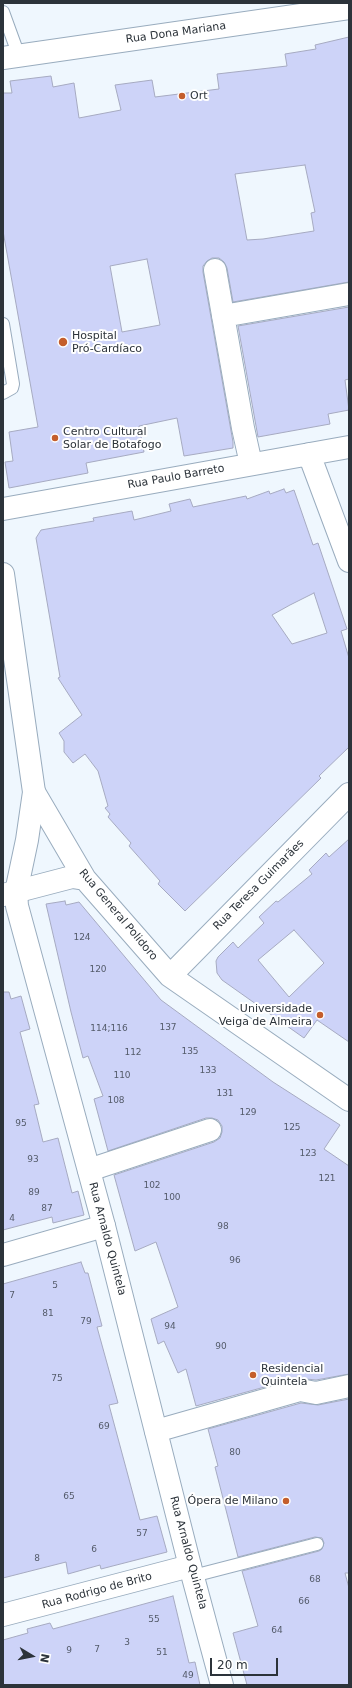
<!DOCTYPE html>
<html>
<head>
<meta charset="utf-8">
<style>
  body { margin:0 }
  #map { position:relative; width:352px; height:1688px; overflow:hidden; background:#eff7fe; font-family:"DejaVu Sans",sans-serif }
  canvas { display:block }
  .frame { position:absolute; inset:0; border:4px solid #2c333a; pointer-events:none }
  .north { position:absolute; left:12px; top:1636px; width:40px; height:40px; -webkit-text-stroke:3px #fff; paint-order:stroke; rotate:100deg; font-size:11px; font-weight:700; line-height:16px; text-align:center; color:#2c333a }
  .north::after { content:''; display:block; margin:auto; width:14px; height:18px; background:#2c333a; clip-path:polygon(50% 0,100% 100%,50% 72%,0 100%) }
  .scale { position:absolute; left:210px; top:1658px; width:68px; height:18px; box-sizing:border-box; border:2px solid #2c333a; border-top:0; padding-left:5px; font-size:12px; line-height:14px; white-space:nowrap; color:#2c333a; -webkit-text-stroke:3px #fff; paint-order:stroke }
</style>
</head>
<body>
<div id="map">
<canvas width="352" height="1688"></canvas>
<div class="frame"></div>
<div class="north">N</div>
<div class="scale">20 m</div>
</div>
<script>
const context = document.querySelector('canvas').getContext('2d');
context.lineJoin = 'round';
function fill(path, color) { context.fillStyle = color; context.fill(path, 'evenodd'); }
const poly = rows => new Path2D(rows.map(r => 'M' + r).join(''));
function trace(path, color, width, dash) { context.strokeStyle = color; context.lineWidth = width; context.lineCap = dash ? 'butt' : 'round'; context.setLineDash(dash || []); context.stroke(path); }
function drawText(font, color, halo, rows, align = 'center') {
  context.font = font + ' "DejaVu Sans",sans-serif'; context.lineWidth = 4; context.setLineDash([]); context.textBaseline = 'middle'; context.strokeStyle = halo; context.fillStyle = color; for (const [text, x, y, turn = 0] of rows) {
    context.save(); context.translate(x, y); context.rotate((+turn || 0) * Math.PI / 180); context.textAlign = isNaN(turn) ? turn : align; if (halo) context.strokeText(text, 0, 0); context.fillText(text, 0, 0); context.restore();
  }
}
const building = poly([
  [349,37,349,282,233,302,227,268,224,262,219,258,212,258,207,261,203,266,203,272,233,442,233,448,184,456,177,418,139,426,144,452,86,463,88,473,9,488,5,462,13,461,9,432,38,427,3,231,3,93,12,93,10,81,51,76,53,87,74,83,79,118,121,110,115,85,152,80,155,97,219,89,217,74,287,66,285,54,316,49,315,45,349,37],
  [305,165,315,212,311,213,314,231,263,239,247,240,235,174,305,165],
  [147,259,160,325,122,332,110,266,147,259],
  [349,307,349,379,345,380,349,410,328,414,330,424,258,437,238,326,349,307],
  [284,489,286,493,294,490,313,545,318,543,347,629,341,631,349,658,349,747,319,776,321,778,185,911,158,884,160,881,129,846,131,843,108,817,110,814,105,808,108,806,98,771,85,754,73,763,64,752,64,741,59,733,82,715,58,678,60,677,36,538,41,530,94,521,93,518,132,511,134,520,171,511,169,504,190,499,193,507,246,496,247,499,269,491,270,494,284,489],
  [314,593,327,633,292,644,272,615,290,605,314,593],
  [349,839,349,1042,317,1020,304,1038,222,980,217,973,216,961,218,957,233,942,238,948,264,923,259,917,276,901,278,902,312,874,309,870,326,853,329,857,349,839],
  [294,930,324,963,289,997,258,960,294,930],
  [65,901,66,905,79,902,161,1000,273,1082,340,1125,324,1149,349,1166,349,1374,316,1380,297,1378,196,1406,186,1369,178,1373,164,1341,158,1344,151,1319,178,1307,156,1242,135,1251,114,1175,214,1142,220,1138,222,1132,222,1126,218,1120,212,1118,206,1118,108,1151,94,1099,103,1096,88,1056,83,1058,71,1012,46,904,65,901],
  [3,992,9,992,11,999,21,996,30,1029,20,1032,39,1104,34,1105,43,1142,58,1138,72,1193,78,1191,84,1215,53,1223,52,1217,3,1230,3,992],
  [81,1262,85,1273,88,1273,102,1326,97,1327,118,1403,109,1405,140,1520,157,1516,167,1552,101,1569,100,1565,68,1574,66,1562,3,1578,3,1284,81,1262],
  [349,1399,349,1573,345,1573,349,1588,349,1685,247,1685,233,1633,258,1626,242,1571,319,1551,322,1549,324,1543,322,1538,315,1537,238,1557,215,1467,218,1466,208,1429,301,1403,318,1405,349,1399],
  [173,1596,189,1663,195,1662,200,1685,3,1685,3,1640,28,1633,27,1629,50,1623,53,1629,173,1596]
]);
fill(building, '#cdd3f8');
trace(building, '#a6aac1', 1);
const service = poly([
  [3,12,19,56],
  [3,324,13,384,12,388,3,393],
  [193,1576,317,1544]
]);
const minor = poly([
  [3,58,349,8],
  [215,270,243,428,251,464],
  [223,316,349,294],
  [309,454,349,561],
  [3,509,349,447],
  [34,792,85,879,170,976,349,1100],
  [3,895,72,877,85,879],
  [170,976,349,794],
  [89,1170,210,1130],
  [3,1255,104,1226],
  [156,1431,300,1390,316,1393,349,1386],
  [3,1615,190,1566]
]);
const secondary = poly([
  [3,574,34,792,27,840,16,892,17,906,104,1226,190,1566,222,1685]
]);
trace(service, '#99acbe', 14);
trace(minor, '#99acbe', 24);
trace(secondary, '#99acbe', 24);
trace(service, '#fff', 12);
trace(minor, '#fff', 22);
trace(secondary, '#fff', 22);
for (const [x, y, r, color] of [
  [182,96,4,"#c45e2c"],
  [63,342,5,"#c45e2c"],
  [55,438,4,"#c45e2c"],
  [320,1015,4,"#c45e2c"],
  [253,1375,4,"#c45e2c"],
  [286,1501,4,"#c45e2c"]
]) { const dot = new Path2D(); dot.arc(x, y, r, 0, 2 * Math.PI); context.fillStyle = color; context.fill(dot); trace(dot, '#fff', 1.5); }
drawText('9px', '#545b6a', null, [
  ["124",82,938],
  ["120",98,970],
  ["137",168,1028],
  ["114;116",109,1029],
  ["135",190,1052],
  ["112",133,1053],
  ["133",208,1071],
  ["110",122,1076],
  ["131",225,1094],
  ["108",116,1101],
  ["129",248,1113],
  ["95",21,1124],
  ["125",292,1128],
  ["123",308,1154],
  ["93",33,1160],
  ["121",327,1179],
  ["102",152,1186],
  ["89",34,1193],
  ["100",172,1198],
  ["87",47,1209],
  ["4",12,1219],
  ["98",223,1227],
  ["96",235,1261],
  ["5",55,1286],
  ["7",12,1296],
  ["81",48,1314],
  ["79",86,1322],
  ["94",170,1327],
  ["90",221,1347],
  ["75",57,1379],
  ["69",104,1427],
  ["80",235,1453],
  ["65",69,1497],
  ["57",142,1534],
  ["6",94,1550],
  ["8",37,1559],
  ["68",315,1580],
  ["66",304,1602],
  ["55",154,1620],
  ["64",277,1631],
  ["3",127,1643],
  ["7",97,1650],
  ["9",69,1651],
  ["51",162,1653],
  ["49",188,1676]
]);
drawText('11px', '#2c333a', '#fff', [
  ["Rua Dona Mariana",176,33,-8],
  ["Rua Paulo Barreto",176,477,-10],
  ["Rua Teresa Guimarães",259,885,-45],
  ["Rua General Polidoro",118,915,50],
  ["Rua Arnaldo Quintela",107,1239,75],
  ["Rua Arnaldo Quintela",188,1553,75],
  ["Rua Rodrigo de Brito",97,1591,-15]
]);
drawText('11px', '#2c333a', '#fff', [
  ["Ort",190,96],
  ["Hospital",72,336],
  ["Pró-Cardíaco",72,349],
  ["Centro Cultural",63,432],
  ["Solar de Botafogo",63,445],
  ["Universidade",312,1009,"right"],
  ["Veiga de Almeira",312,1022,"right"],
  ["Residencial",261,1369],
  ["Quintela",261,1382],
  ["Ópera de Milano",278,1501,"right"]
], 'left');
</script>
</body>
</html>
